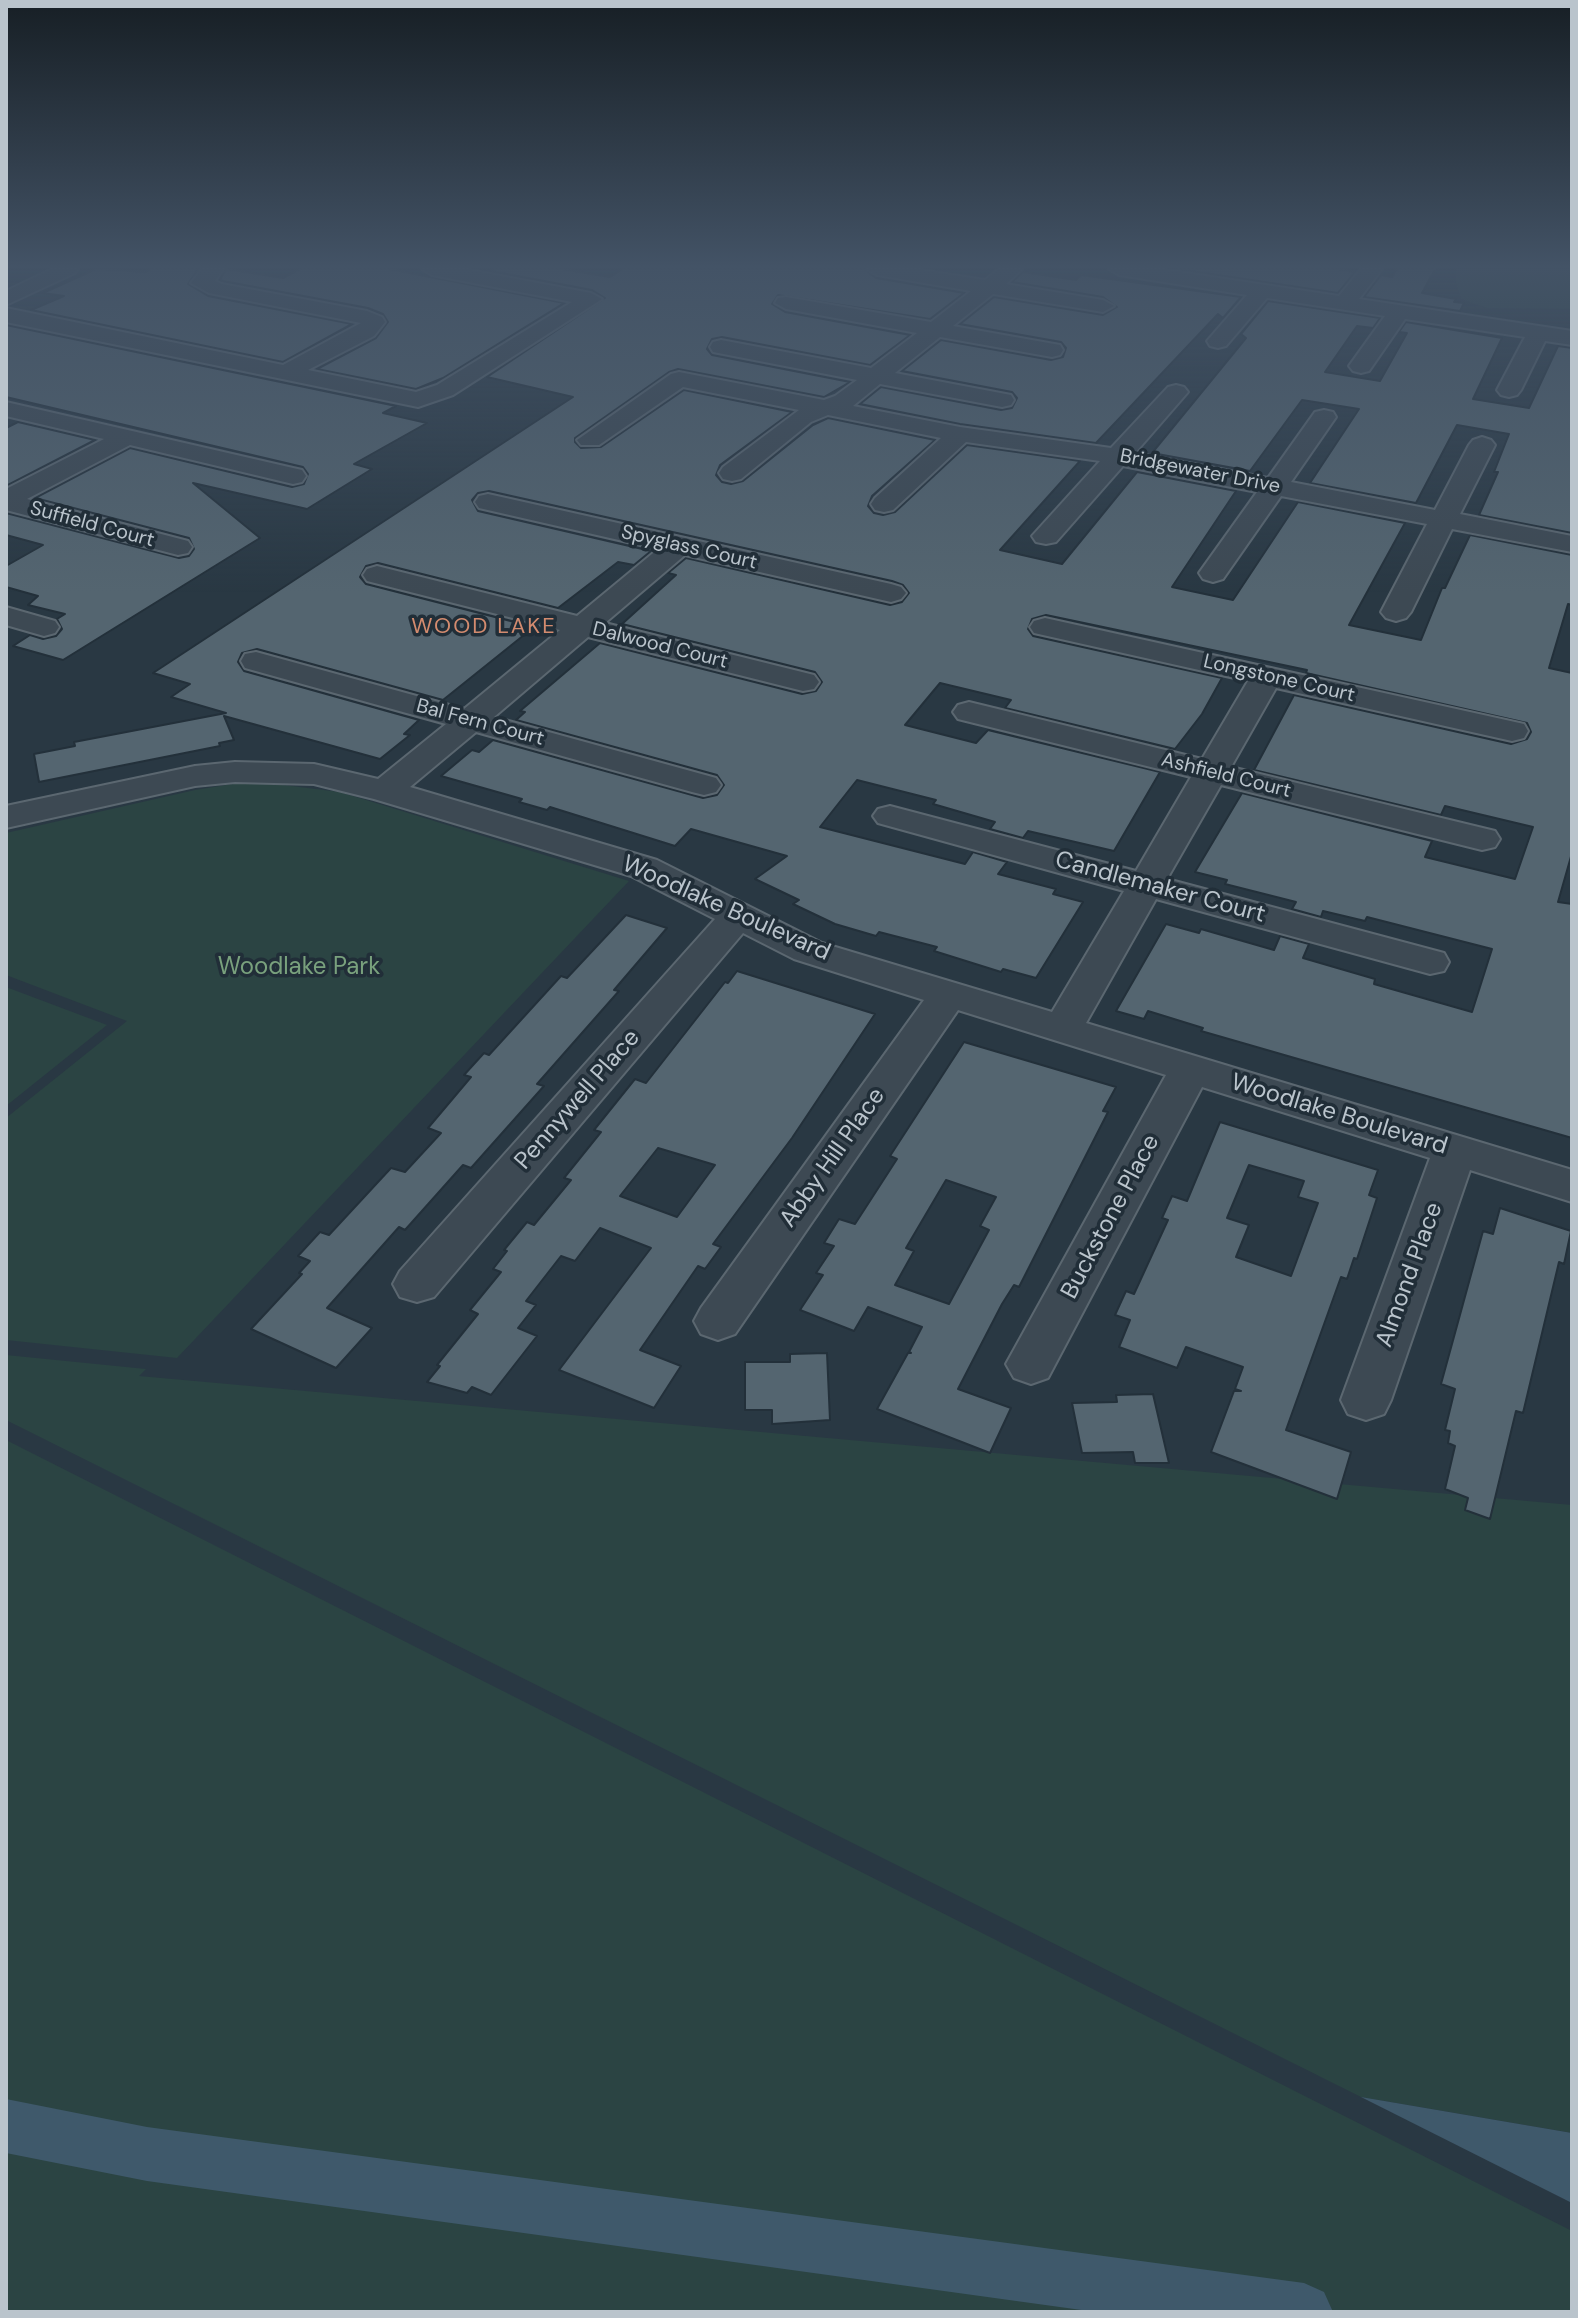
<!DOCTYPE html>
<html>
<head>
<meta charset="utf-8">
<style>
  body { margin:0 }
  #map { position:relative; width:1578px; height:2318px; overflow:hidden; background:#293843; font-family:"DM Sans",sans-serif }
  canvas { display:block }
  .frame { position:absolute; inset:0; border:8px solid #bac4cc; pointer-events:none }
</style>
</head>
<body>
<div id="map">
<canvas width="1578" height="2318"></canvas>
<div class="frame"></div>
</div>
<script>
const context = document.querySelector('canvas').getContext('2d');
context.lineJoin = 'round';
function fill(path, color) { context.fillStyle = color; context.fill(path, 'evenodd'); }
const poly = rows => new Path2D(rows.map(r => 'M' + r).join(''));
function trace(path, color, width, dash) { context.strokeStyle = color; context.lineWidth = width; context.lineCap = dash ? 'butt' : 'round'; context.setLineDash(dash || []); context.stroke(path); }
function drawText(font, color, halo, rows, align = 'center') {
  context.font = font + ' "DM Sans",sans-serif'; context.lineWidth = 7; context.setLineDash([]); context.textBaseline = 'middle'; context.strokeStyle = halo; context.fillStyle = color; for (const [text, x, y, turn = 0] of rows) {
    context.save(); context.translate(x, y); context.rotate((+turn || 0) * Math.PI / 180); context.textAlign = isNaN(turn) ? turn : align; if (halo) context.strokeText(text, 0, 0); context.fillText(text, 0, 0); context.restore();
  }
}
fill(poly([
  [1456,269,1572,269,1572,309,1487,308,1461,299,1456,284],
  [251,781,340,792,629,881,177,1358,6,1340,6,1118,127,1021,6,975,6,833,195,790],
  [6,987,107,1025,6,1106],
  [6,1355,146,1369,139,1376,1572,1505,1572,2133,1361,2097,6,1420],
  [6,1440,1572,2231,1572,2312,6,2312]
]), '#2b4443');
fill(poly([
  [1361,2097,1572,2133,1572,2203]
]), '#3f596b');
fill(poly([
  [6,2099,147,2127,1304,2283,1324,2292,1333,2312,1096,2312,147,2181,6,2153,6,2099]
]), '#3f596b');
const building = poly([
  [96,269,146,272,151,269,198,269,188,284,208,296,352,324,283,362,31,310,64,296,43,293,96,269],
  [226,269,283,278,300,269,389,269,564,303,443,378,416,389,317,369,376,338,388,322,383,314,368,308,223,281,220,280,226,269],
  [494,269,561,269,610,277,623,269,864,269,876,278,964,293,930,319,778,295,772,304,785,312,910,335,870,365,722,337,712,339,707,349,712,355,850,382,824,397,678,369,669,372,575,438,575,442,581,448,601,447,684,390,792,412,720,465,716,475,722,482,731,484,743,481,813,425,828,418,935,440,872,496,868,506,874,513,883,515,895,512,967,445,1080,461,1000,550,1062,564,1137,472,1236,491,1172,587,1233,600,1298,502,1405,523,1349,625,1421,640,1442,588,1445,588,1470,535,1572,555,1572,605,1568,604,1549,668,1572,673,1572,853,1558,902,1572,904,1572,1138,1201,1031,1203,1028,1148,1011,1144,1019,1116,1011,1166,924,1199,933,1201,929,1274,950,1280,936,1309,944,1303,958,1375,979,1374,984,1472,1012,1492,949,1367,917,1365,921,1323,911,1321,917,1292,909,1296,902,1225,884,1227,880,1195,872,1242,793,1432,841,1425,857,1515,879,1533,827,1445,806,1441,815,1254,770,1294,695,1511,744,1527,739,1531,732,1527,723,1306,673,1307,670,1046,615,1032,619,1028,629,1033,636,1222,678,1202,714,1175,749,1005,708,1011,700,940,683,905,725,976,743,988,730,1160,772,1114,851,1028,831,1023,838,990,829,995,822,933,804,936,800,857,780,820,827,965,864,973,852,1007,862,998,874,1056,889,1053,894,1083,902,1036,978,1003,969,1001,972,934,951,937,947,879,932,876,936,835,924,793,904,799,900,755,879,787,856,691,829,675,846,550,807,547,810,519,802,522,799,441,776,472,750,479,752,493,740,703,798,717,795,724,785,717,775,516,720,525,712,520,711,600,643,802,694,816,691,822,682,815,672,622,624,676,575,668,573,686,558,890,605,902,602,909,593,903,585,892,581,489,491,478,493,472,500,478,511,651,551,634,565,618,562,558,608,378,563,366,566,360,577,366,584,534,627,443,700,257,649,242,653,238,662,244,671,419,720,404,734,410,735,380,759,224,716,234,740,219,743,220,746,39,782,34,754,75,746,74,742,226,713,171,697,190,684,153,673,573,397,487,377,605,298,592,290,491,271,494,269],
  [1178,269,1337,269,1355,272,1338,293,1178,269],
  [1397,269,1435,269,1422,293,1456,299,1454,302,1464,303,1460,311,1364,297,1381,275,1392,277,1397,269],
  [1023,272,1076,280,1081,275,1241,297,1223,318,1218,314,1096,443,960,424,860,404,881,387,1001,410,1012,408,1017,398,1012,392,902,371,941,340,1051,360,1063,357,1066,348,1061,342,960,324,994,297,1103,315,1117,307,1103,297,1012,282,1023,272],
  [1268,301,1380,318,1373,328,1357,326,1325,372,1380,381,1407,333,1399,332,1406,322,1502,338,1473,399,1529,408,1558,346,1572,348,1572,533,1479,515,1498,472,1494,472,1509,434,1457,425,1416,503,1310,483,1359,409,1302,400,1250,471,1152,453,1246,338,1241,334,1268,301],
  [6,325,396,406,383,413,427,423,354,464,372,469,307,509,193,483,260,538,63,660,13,646,30,635,43,639,56,636,62,629,57,619,65,614,28,605,38,596,6,587,6,566,43,545,6,535,6,513,179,558,189,556,194,549,189,538,35,498,130,448,292,487,304,484,308,474,303,467,6,397,6,325],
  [18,422,95,440,6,486,6,428,18,422],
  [626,915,667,928,614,990,619,991,537,1084,544,1086,471,1168,463,1165,405,1230,399,1227,327,1308,372,1328,336,1368,251,1329,302,1274,299,1273,310,1261,298,1256,320,1232,329,1235,391,1168,405,1172,441,1133,428,1128,471,1077,464,1075,484,1053,489,1055,561,976,567,978,626,915],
  [737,971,875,1014,792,1138,713,1244,721,1247,705,1269,698,1266,640,1350,681,1366,654,1408,559,1370,651,1248,600,1228,575,1261,561,1256,526,1301,536,1305,518,1328,537,1336,491,1395,472,1387,467,1393,427,1382,440,1366,437,1365,478,1314,470,1310,501,1272,493,1269,507,1251,504,1250,527,1222,534,1225,571,1180,564,1178,601,1132,594,1130,635,1079,646,1083,725,982,728,983,737,971],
  [658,1148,715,1165,677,1217,620,1196,658,1148],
  [964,1042,1116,1087,1103,1111,1108,1112,1019,1287,1014,1285,1002,1304,958,1389,1011,1408,990,1453,877,1409,908,1353,911,1353,909,1352,922,1327,868,1307,854,1331,800,1310,823,1275,816,1273,834,1246,824,1243,839,1219,855,1224,897,1159,890,1156,964,1042],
  [946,1180,996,1197,980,1226,989,1230,949,1304,895,1285,914,1251,906,1248,946,1180],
  [1220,1122,1378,1170,1369,1195,1377,1198,1357,1259,1354,1258,1347,1279,1341,1277,1286,1430,1351,1452,1337,1499,1211,1452,1234,1391,1241,1391,1235,1389,1243,1367,1186,1347,1177,1368,1119,1347,1130,1320,1115,1315,1126,1291,1134,1294,1168,1220,1162,1218,1172,1196,1187,1201,1220,1122],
  [1249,1165,1304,1181,1298,1197,1318,1203,1291,1276,1236,1257,1249,1225,1227,1218,1249,1165],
  [1500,1208,1571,1231,1564,1264,1559,1262,1523,1413,1516,1411,1490,1519,1465,1510,1468,1498,1445,1489,1455,1446,1448,1443,1450,1431,1445,1430,1455,1389,1441,1384,1483,1231,1493,1234,1500,1208],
  [827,1353,830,1420,772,1424,772,1410,745,1410,745,1362,790,1362,790,1354,827,1353],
  [1153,1394,1169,1463,1135,1463,1133,1452,1082,1453,1072,1403,1117,1402,1116,1395,1153,1394]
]);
fill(building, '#546570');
trace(building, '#23303a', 2);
const minor = poly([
  [52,269,78,269,75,273,6,305,6,291,52,269],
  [202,269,223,269,215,281,222,284,367,311,382,317,385,322,374,336,308,370,416,392,437,385,572,302,432,275,422,269,464,269,591,293,602,299,453,395,418,407,6,322,6,308,283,365,361,323,209,293,191,283,202,269],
  [867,269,914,269,985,280,999,269,1022,269,1006,284,1103,300,1114,306,1103,312,993,294,953,326,1060,345,1063,350,1060,355,1052,357,940,337,895,373,1011,395,1014,400,1011,405,1002,407,880,384,853,406,960,427,1111,448,1168,387,1176,385,1184,387,1188,392,1135,453,1268,478,1315,412,1324,410,1333,412,1336,417,1291,482,1435,510,1469,445,1473,440,1482,437,1491,440,1495,445,1460,514,1572,536,1572,552,1452,529,1411,612,1406,618,1396,621,1386,618,1381,612,1427,524,1281,496,1223,579,1213,582,1203,579,1199,573,1257,492,1123,466,1056,542,1046,544,1036,542,1032,536,1100,461,966,442,893,510,884,512,875,510,871,504,875,498,941,438,828,415,811,422,741,479,732,481,723,479,719,473,723,467,799,410,683,387,599,445,581,445,577,440,671,374,679,372,824,400,835,396,857,380,713,352,710,347,713,342,721,340,871,368,917,333,786,309,775,303,778,298,786,297,931,322,971,291,877,275,867,269],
  [1109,269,1159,269,1339,296,1361,269,1382,269,1359,299,1572,331,1572,345,1545,341,1521,390,1517,395,1509,397,1501,395,1497,390,1525,337,1405,319,1369,371,1361,373,1353,371,1349,366,1385,316,1267,298,1226,346,1218,348,1210,346,1207,341,1247,295,1119,275,1109,269],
  [6,402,293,468,302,470,306,476,302,482,293,484,130,445,27,499,188,541,192,547,188,553,178,555,6,510,6,489,104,439,6,416,6,402],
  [488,494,891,584,901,587,906,593,901,599,891,602,685,555,605,623,814,675,819,682,814,689,803,691,588,637,494,717,716,778,721,785,716,792,704,795,692,792,476,732,410,787,657,860,822,943,1052,1012,1124,891,878,823,873,816,878,809,890,806,1136,871,1191,777,958,719,953,712,958,705,969,702,1202,759,1248,681,1034,633,1030,627,1034,621,1045,618,1524,724,1528,731,1524,738,1512,741,1276,688,1231,767,1495,831,1500,839,1495,847,1482,850,1221,785,1167,879,1444,953,1449,962,1444,971,1430,974,1156,899,1086,1023,1572,1170,1572,1202,1470,1170,1391,1400,1384,1414,1366,1420,1348,1414,1341,1400,1430,1158,1202,1087,1048,1378,1031,1384,1014,1378,1006,1364,1166,1075,958,1010,735,1334,718,1340,701,1334,694,1321,701,1308,924,1000,794,959,743,933,434,1297,417,1302,400,1297,393,1284,400,1271,715,919,631,876,374,799,314,784,235,782,195,786,6,828,6,806,195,766,235,762,314,764,378,779,446,724,245,668,241,661,245,654,256,652,464,709,560,630,367,581,363,575,367,569,377,566,577,616,658,549,479,508,475,502,479,496,488,494],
  [6,607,55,621,59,627,55,633,44,636,6,625,6,607]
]);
trace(minor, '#5b6770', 4);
fill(minor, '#3d4953');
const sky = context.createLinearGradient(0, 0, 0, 593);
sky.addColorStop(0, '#171f25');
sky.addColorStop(0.45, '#435366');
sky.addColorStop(1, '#43536600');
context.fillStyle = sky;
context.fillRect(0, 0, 1578, 593);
drawText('20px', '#bac4cc', '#212e38', [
  ["Bridgewater Drive",1200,472,11],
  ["Suffield Court",92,525,15],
  ["Spyglass Court",689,548,13],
  ["Dalwood Court",660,646,14],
  ["Longstone Court",1279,679,13],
  ["Bal Fern Court",480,723,15],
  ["Ashfield Court",1226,776,14]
]);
context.letterSpacing = '2px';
drawText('22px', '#d38b6f', '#212e38', [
  ["WOOD LAKE",484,627]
]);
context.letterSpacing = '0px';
drawText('24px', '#bac4cc', '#212e38', [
  ["Candlemaker Court",1160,888,15],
  ["Woodlake Boulevard",726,909,24],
  ["Pennywell Place",578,1100,-49],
  ["Woodlake Boulevard",1339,1115,17],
  ["Abby Hill Place",833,1158,-55],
  ["Buckstone Place",1111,1217,-62],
  ["Almond Place",1410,1275,-70]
]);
drawText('24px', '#79a17d', '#212e38', [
  ["Woodlake Park",299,968]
]);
</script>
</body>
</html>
